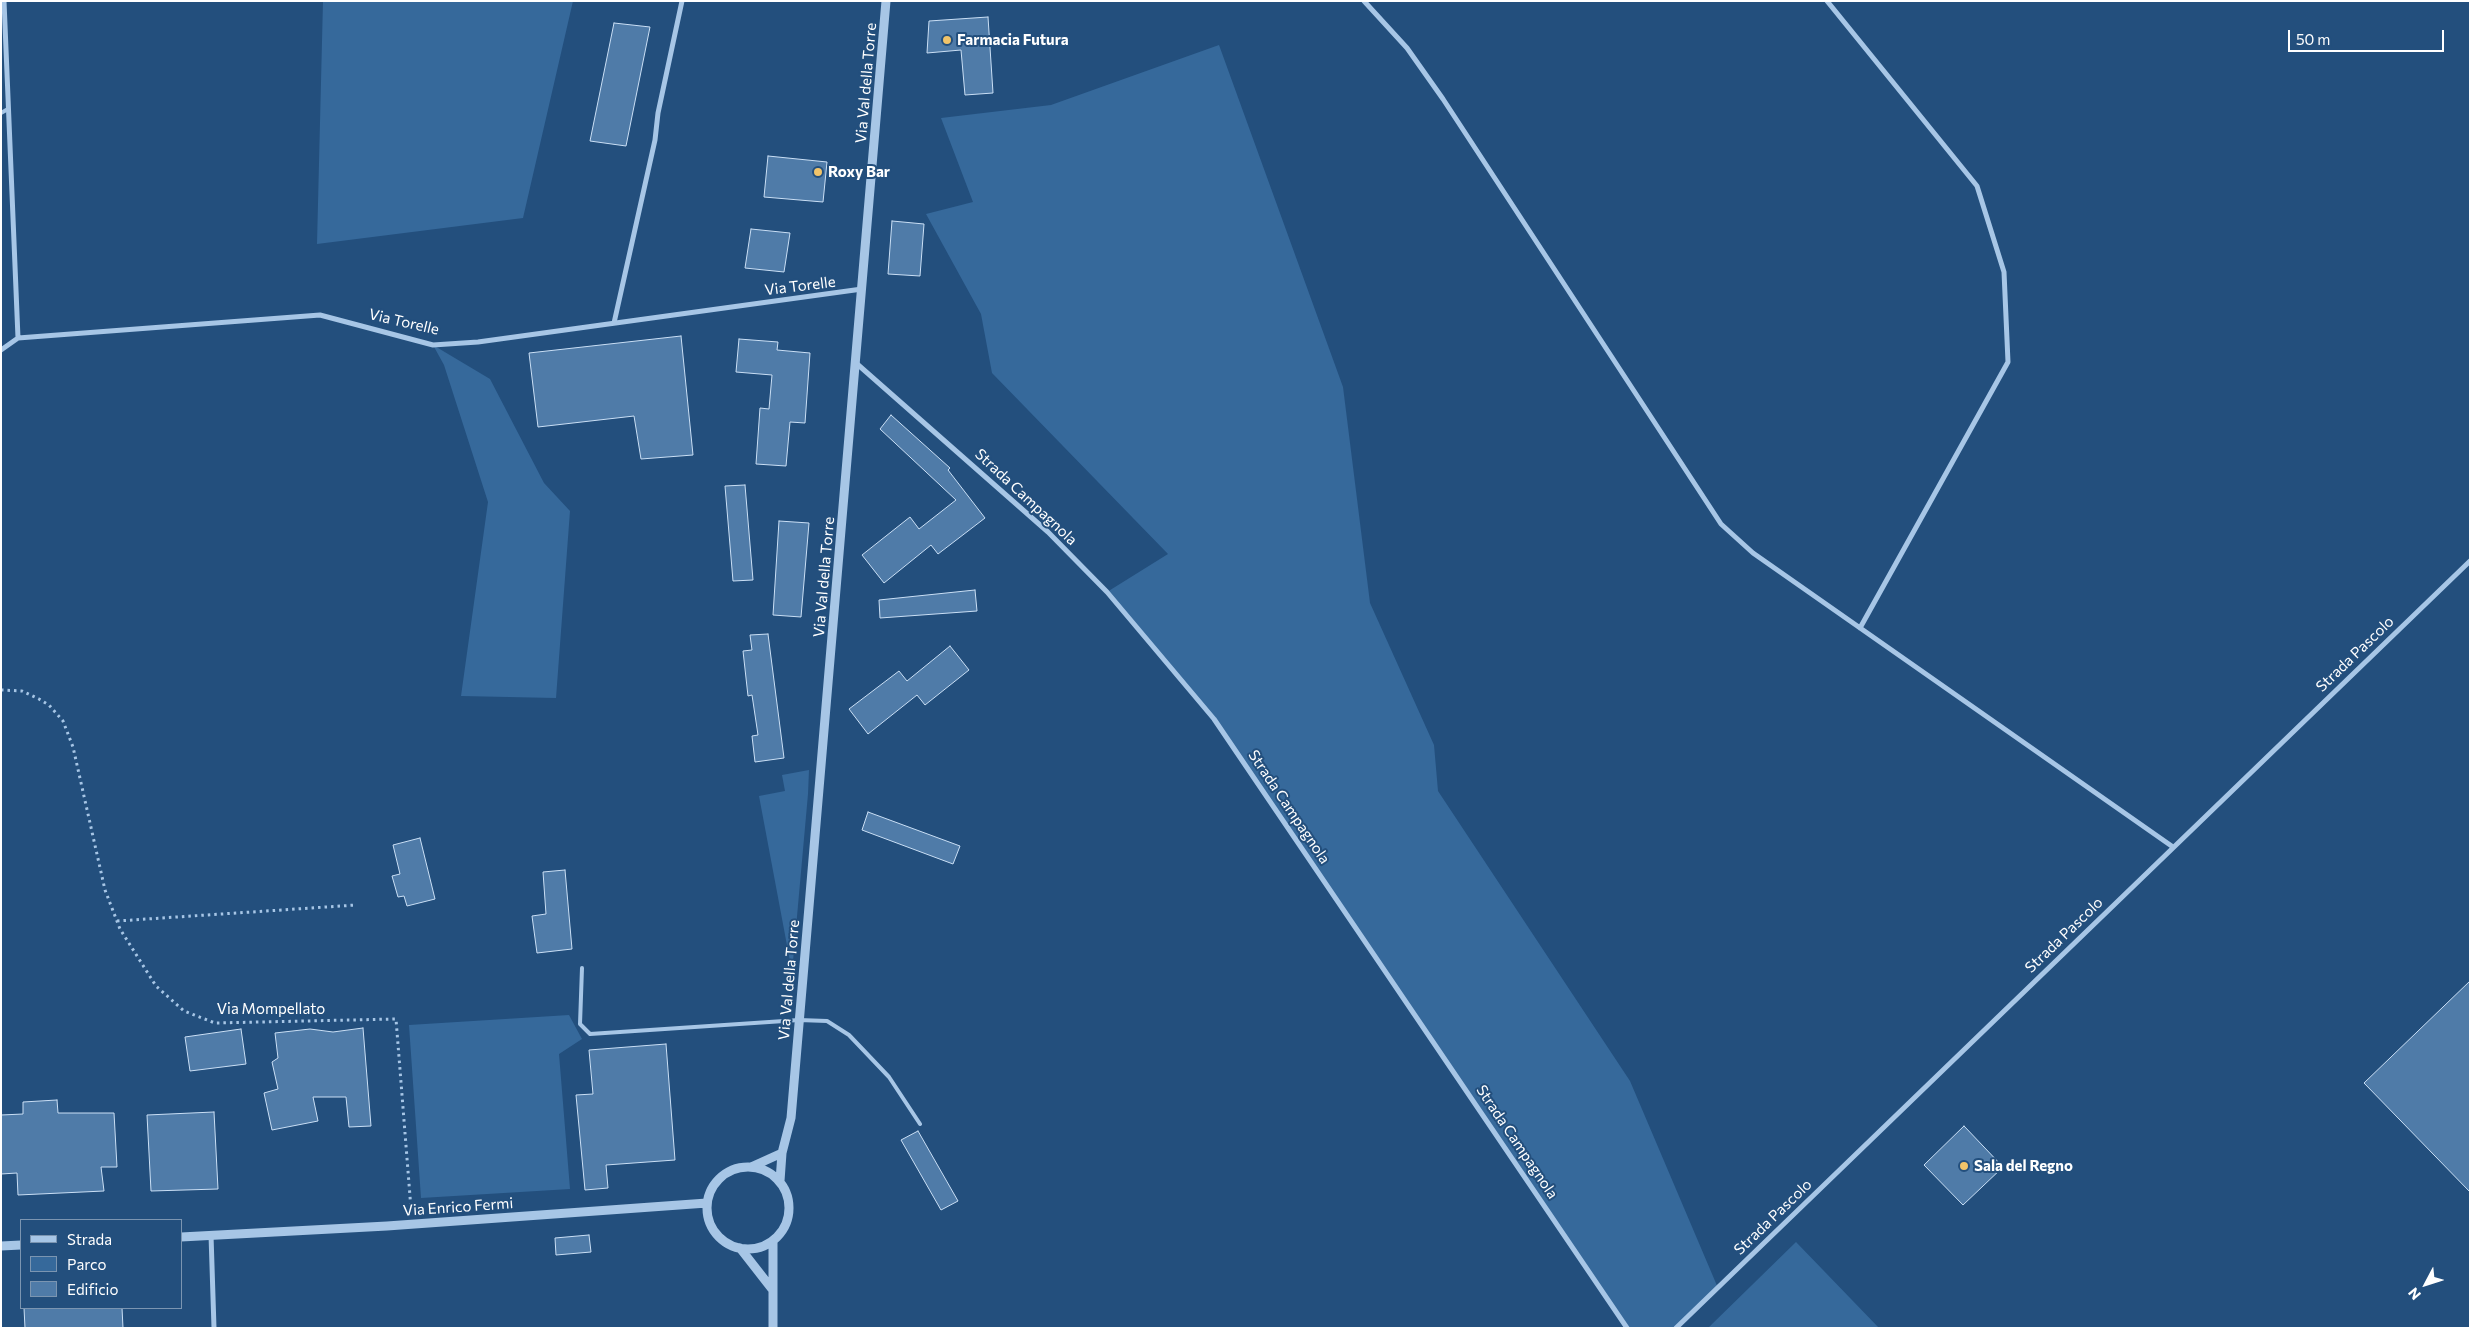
<!DOCTYPE html>
<html>
<head>
<meta charset="utf-8">
<style>
  body { margin:0 }
  #map { position:relative; width:2471px; height:1329px; overflow:hidden; background:#234f7d; font-family:Commissioner,sans-serif }
  canvas { display:block }
  .frame { position:absolute; inset:0; border:2px solid #fff; pointer-events:none }
  .legend { position:absolute; left:20px; top:1219px; width:162px; height:90px; box-sizing:border-box; background:#234f7d; border:1px solid #7b95b1; margin:0; padding:6px 9px; list-style:none; font-size:15px; color:#fff }
  .legend li { display:flex; align-items:center; gap:10px; height:25px }
  .legend b { width:25px; border:1px solid #7b95b1 }
  .north { position:absolute; left:2401px; top:1259px; width:50px; height:50px; -webkit-text-stroke:4px #234f7d; paint-order:stroke; rotate:230deg; font-size:14px; font-weight:700; line-height:20px; text-align:center; color:#fff }
  .north::after { content:''; display:block; margin:auto; width:18px; height:22px; background:#fff; clip-path:polygon(50% 0,100% 100%,50% 72%,0 100%) }
  .scale { position:absolute; left:2288px; top:30px; width:156px; height:22px; box-sizing:border-box; border:2px solid #fff; border-top:0; padding-left:6px; font-size:15px; line-height:18px; white-space:nowrap; color:#fff; -webkit-text-stroke:4px #234f7d; paint-order:stroke }
</style>
</head>
<body>
<div id="map">
<canvas width="2471" height="1329"></canvas>
<div class="frame"></div>
<ul class="legend">
<li><b style="height:6px;background:#a7c6e6"></b>Strada</li>
<li><b style="height:14px;background:#36699b"></b>Parco</li>
<li><b style="height:14px;background:#4f7ba8"></b>Edificio</li>
</ul>
<div class="north">N</div>
<div class="scale">50 m</div>
</div>
<script>
const context = document.querySelector('canvas').getContext('2d');
context.lineJoin = 'round';
function fill(path, color) { context.fillStyle = color; context.fill(path, 'evenodd'); }
const poly = rows => new Path2D(rows.map(r => 'M' + r).join(''));
function trace(path, color, width, dash) { context.strokeStyle = color; context.lineWidth = width; context.lineCap = dash ? 'butt' : 'round'; context.setLineDash(dash || []); context.stroke(path); }
function drawText(font, color, halo, rows, align = 'center') {
  context.font = font + ' Commissioner,sans-serif'; context.lineWidth = 4; context.setLineDash([]); context.textBaseline = 'middle'; context.strokeStyle = halo; context.fillStyle = color; for (const [text, x, y, turn = 0] of rows) {
    context.save(); context.translate(x, y); context.rotate((+turn || 0) * Math.PI / 180); context.textAlign = isNaN(turn) ? turn : align; if (halo) context.strokeText(text, 0, 0); context.fillText(text, 0, 0); context.restore();
  }
}
fill(poly([
  [323,1,573,1,523,218,317,244],
  [1219,45,1343,387,1370,603,1434,745,1438,791,1630,1081,1718,1288,1676,1328,1627,1328,1214,719,1107,592,1168,554,992,373,981,314,926,214,973,202,941,118,1051,105],
  [433,345,490,379,544,483,570,511,556,698,461,696,488,502,444,365],
  [809,770,808,794,792,972,759,796,785,791,782,775],
  [569,1015,582,1039,559,1054,570,1189,421,1198,409,1025],
  [1796,1242,1879,1328,1708,1328]
]), '#36699b');
const building = poly([
  [988,17,993,93,965,95,961,50,927,53,929,21,988,17],
  [614,23,650,27,626,146,590,141,614,23],
  [768,156,827,162,823,202,764,197,768,156],
  [892,221,924,224,920,276,888,274,892,221],
  [751,229,790,233,784,272,745,268,751,229],
  [681,336,693,455,641,459,634,416,538,427,529,353,681,336],
  [739,339,778,342,777,350,810,353,805,423,790,422,786,466,756,464,760,408,769,409,772,375,736,372,739,339],
  [891,415,950,468,948,470,985,518,938,554,931,545,884,583,862,555,910,517,919,529,956,500,880,429,891,415],
  [745,485,753,580,733,581,725,486,745,485],
  [779,521,809,523,801,617,773,615,779,521],
  [975,590,977,611,880,618,879,600,975,590],
  [768,634,784,758,755,762,752,736,758,735,752,695,748,696,743,651,752,650,750,635,768,634],
  [950,646,969,670,925,705,917,695,868,734,849,709,899,671,907,681,950,646],
  [868,812,960,846,953,864,862,830,868,812],
  [420,838,435,899,407,906,404,896,398,897,392,876,400,874,393,845,420,838],
  [565,870,572,949,537,953,532,916,546,914,543,872,565,870],
  [2470,981,2470,1192,2364,1083,2470,981],
  [363,1028,371,1126,349,1127,346,1097,313,1097,318,1121,272,1130,264,1093,278,1089,272,1062,278,1058,275,1033,310,1029,333,1032,363,1028],
  [241,1029,246,1064,190,1071,185,1037,241,1029],
  [666,1044,675,1160,606,1165,608,1188,585,1190,576,1095,593,1094,589,1050,666,1044],
  [57,1100,58,1113,114,1113,117,1167,101,1167,104,1191,18,1195,17,1173,1,1174,1,1115,23,1114,23,1102,57,1100],
  [214,1112,218,1189,151,1191,147,1115,214,1112],
  [1964,1126,2003,1167,1963,1205,1924,1165,1964,1126],
  [918,1131,958,1201,941,1210,901,1140,918,1131],
  [589,1235,591,1252,556,1255,555,1238,589,1235],
  [24,1308,122,1308,123,1328,25,1328,24,1308]
]);
fill(building, '#4f7ba8');
trace(building, '#cadff5', 1);
trace(poly([
  [1,690,22,691,39,699,49,705,63,721,73,747,105,890,120,929,156,986,184,1011,215,1023,396,1019,411,1209],
  [117,921,356,905]
]), '#a7c6e6', 3, [2.5, 4]);
trace(poly([
  [1,113,8,109],
  [582,968,580,1024,590,1034,799,1020,827,1021,849,1035,889,1077,920,1124]
]), '#a7c6e6', 4);
trace(poly([
  [4,1,18,338],
  [1364,1,1407,48,1443,99,1721,524,1753,553,2173,847],
  [1827,1,1977,186,2004,272,2008,362,1860,628],
  [614,323,655,140,658,113,682,1],
  [1,350,18,338,320,315,433,345,478,342,862,289],
  [856,363,1048,532,1107,592,1214,719,1627,1328],
  [211,1235,214,1328],
  [1676,1328,2470,561]
]), '#a7c6e6', 5);
trace(poly([
  '707 1208a41 41 0 1 1 82 0a41 41 0 1 1-82 0Z',
  [751,1167,782,1153],
  [780,1181,782,1153,791,1118,886,1],
  [181,1237,387,1226,707,1203],
  [1,1246,21,1245],
  [740,1248,772,1289],
  [773,1328,773,1241]
]), '#a7c6e6', 9);
for (const [x, y, r, color] of [
  [947,40,5,"#f1c46a"],
  [818,172,5,"#f1c46a"],
  [1964,1166,5,"#f1c46a"]
]) { const dot = new Path2D(); dot.arc(x, y, r, 0, 2 * Math.PI); context.fillStyle = color; context.fill(dot); trace(dot, '#234f7d', 2); }
drawText('bold 15px', '#fff', '#234f7d', [
  ["Farmacia Futura",957,40],
  ["Roxy Bar",828,172],
  ["Sala del Regno",1974,1166]
], 'left');
drawText('15px', '#fff', '#234f7d', [
  ["Via Val della Torre",866,83,-85],
  ["Via Torelle",800,286,-7],
  ["Via Torelle",404,322,13],
  ["Strada Campagnola",1026,497,43],
  ["Via Val della Torre",824,577,-85],
  ["Strada Pascolo",2355,654,-44],
  ["Strada Campagnola",1289,807,56],
  ["Strada Pascolo",2064,935,-44],
  ["Via Val della Torre",789,980,-85],
  ["Via Mompellato",271,1009],
  ["Strada Campagnola",1517,1142,56],
  ["Via Enrico Fermi",458,1207,-4],
  ["Strada Pascolo",1773,1217,-44]
]);
</script>
</body>
</html>
